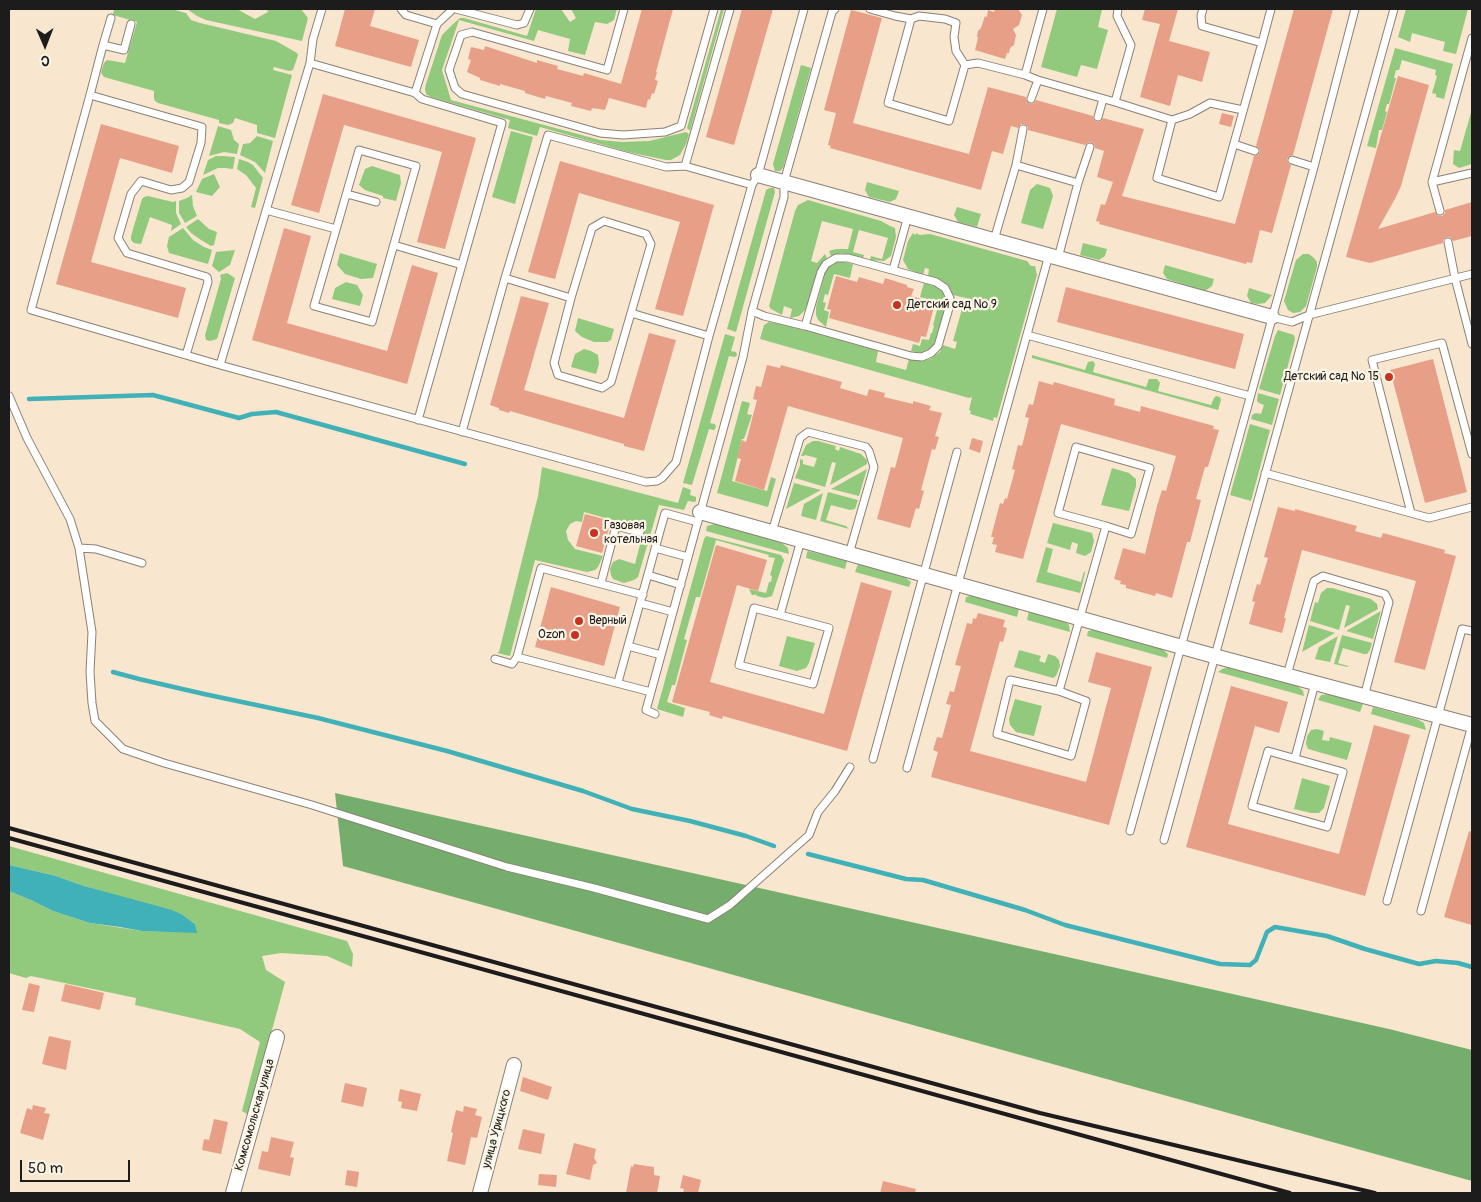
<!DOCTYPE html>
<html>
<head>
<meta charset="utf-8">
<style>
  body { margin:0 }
  #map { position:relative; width:1481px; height:1202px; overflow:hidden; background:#f8e6ce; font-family:Pangolin,sans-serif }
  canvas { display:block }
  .frame { position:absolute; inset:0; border:10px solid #1c1c1c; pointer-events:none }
  .north { position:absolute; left:20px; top:20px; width:50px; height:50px; -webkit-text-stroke:4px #fcf5e5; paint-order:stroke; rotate:179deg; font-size:14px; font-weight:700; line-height:20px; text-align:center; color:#1c1c1c }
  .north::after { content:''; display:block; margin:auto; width:18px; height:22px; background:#1c1c1c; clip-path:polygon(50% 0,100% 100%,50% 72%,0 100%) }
  .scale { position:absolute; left:20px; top:1160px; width:110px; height:22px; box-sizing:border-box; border:2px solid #1c1c1c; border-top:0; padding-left:6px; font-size:15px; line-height:18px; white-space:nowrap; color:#1c1c1c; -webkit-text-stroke:4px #fcf5e5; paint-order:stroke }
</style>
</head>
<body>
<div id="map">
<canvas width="1481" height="1202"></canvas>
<div class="frame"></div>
<div class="north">С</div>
<div class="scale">50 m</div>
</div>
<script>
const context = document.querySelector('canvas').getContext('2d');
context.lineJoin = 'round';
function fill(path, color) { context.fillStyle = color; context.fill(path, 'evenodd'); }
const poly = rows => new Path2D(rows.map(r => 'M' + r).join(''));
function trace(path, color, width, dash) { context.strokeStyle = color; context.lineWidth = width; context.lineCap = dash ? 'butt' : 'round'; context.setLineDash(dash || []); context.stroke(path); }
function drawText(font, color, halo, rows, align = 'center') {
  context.font = font + ' Pangolin,sans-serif'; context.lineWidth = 4.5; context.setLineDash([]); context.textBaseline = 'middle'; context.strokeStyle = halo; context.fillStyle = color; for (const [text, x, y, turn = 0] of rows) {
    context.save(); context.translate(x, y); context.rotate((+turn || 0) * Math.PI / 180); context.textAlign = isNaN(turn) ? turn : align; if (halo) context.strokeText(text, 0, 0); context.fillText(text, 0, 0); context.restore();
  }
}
fill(poly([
  [114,9,171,9,186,13,191,20,200,23,276,41,297,53,298,55,293,70,289,71,274,67,273,70,292,75,275,138,257,133,257,125,235,118,233,123,228,125,219,123,219,120,158,103,155,101,154,98,154,91,104,77,101,73,102,69,104,63,107,60,125,63,137,22,113,15],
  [187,9,237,9,255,19,268,12,267,9,301,9,308,18,302,41,206,20,197,16],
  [536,9,561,9,570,22,576,18,571,9,617,9,614,20,607,24,595,22,585,55,568,51,570,39,538,30,534,41,459,20,442,70,451,100,600,140,622,142,649,141,686,132,689,134,686,144,680,155,671,160,666,160,628,152,540,127,537,136,508,128,510,120,431,97,426,94,425,89,426,84,442,35,453,24,460,18,464,18,527,36],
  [721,9,724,9,690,131,687,128],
  [1057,9,1102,9,1098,27,1108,30,1097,69,1081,65,1077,77,1041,67],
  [1406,9,1468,9,1456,54,1443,51,1445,42,1412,33,1410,42,1398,37],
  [1395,48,1453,64,1444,99,1436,97,1436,94,1432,93,1437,76,1435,75,1436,70,1402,60,1399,70,1396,70,1394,78,1396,78,1389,104,1387,104,1385,111,1387,112,1382,130,1379,130,1376,148,1367,146],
  [801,65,811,68,783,168,780,171,775,171,773,164],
  [1472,109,1472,164,1459,168,1453,164,1454,150,1460,151],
  [218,126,231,130,234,140,239,144,237,154,224,152,209,156],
  [511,131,533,137,515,204,492,197],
  [257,136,273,141,265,173,255,162,240,155,243,144,250,143],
  [216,156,223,156,235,157,233,169,225,168,218,168,203,175,208,160],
  [239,159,248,162,253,165,263,178,255,208,251,207,256,188,246,175,237,169],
  [372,166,400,175,401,183,396,201,383,198,383,196,365,190,359,185,365,169],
  [214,174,220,187,212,196,196,192,202,179],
  [867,182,899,191,896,199,890,202,869,197,865,190],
  [1037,184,1050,188,1053,196,1043,229,1021,223,1030,190],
  [770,188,774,188,775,192,736,332,727,329,765,194,766,190],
  [192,195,193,206,197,216,185,223,179,213,179,201,187,198],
  [148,196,173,202,176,201,176,213,181,224,171,231,172,225,150,217,141,244,134,243,131,240,131,236,142,199,144,197],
  [808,200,881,221,890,226,895,228,896,237,891,256,884,261,870,260,871,256,882,259,888,238,859,230,853,252,864,255,863,258,842,253,831,256,829,251,836,249,848,249,853,229,822,221,811,261,817,263,825,254,827,258,820,265,817,271,808,304,805,310,799,316,790,318,792,309,784,306,782,315,771,309,769,306,795,211,798,205],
  [957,207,981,214,977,227,958,222,954,215],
  [198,219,209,229,217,232,214,245,211,246,201,240,191,233,186,227],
  [183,228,193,240,204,247,212,250,208,264,169,253,167,246,169,237],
  [913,233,915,235,917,233,919,235,930,234,1027,261,1031,266,1035,266,1037,275,997,418,994,417,993,421,970,414,971,411,969,410,972,397,969,398,760,339,764,325,769,322,782,324,878,351,876,362,906,370,909,359,919,361,930,359,940,352,943,345,955,349,957,342,953,341,962,309,967,310,970,299,953,295,950,288,941,280,928,276,929,269,925,268,923,275,908,269,903,260,908,241],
  [1083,243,1107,249,1105,256,1099,260,1080,255],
  [235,250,230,265,219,272,212,266,216,252],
  [340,253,377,264,373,278,361,279,345,274,337,265],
  [1303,254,1309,254,1314,258,1317,262,1317,267,1306,306,1300,312,1293,313,1288,310,1284,301,1296,260],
  [839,261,853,264,850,278,834,274,828,295,825,294,823,302,826,303,824,310,829,312,826,327,818,320,816,315,816,307,825,273,830,265],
  [1165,265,1214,279,1212,286,1205,291,1167,279,1163,273],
  [227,273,235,278,218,336,217,339,210,341,206,340,205,335,221,279,220,275],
  [346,282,357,285,363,295,360,306,332,299,335,288],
  [924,283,934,286,941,290,945,296,946,307,933,347,924,353,916,352,911,351,913,344,920,346,922,339,929,340,931,333,932,333,934,326,933,325,939,302,920,297],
  [1249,288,1272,295,1265,303,1258,304,1251,303,1247,296],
  [578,318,614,329,611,340,607,342,594,342,582,337,575,331],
  [1278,330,1294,335,1295,339,1280,395,1259,389,1275,336],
  [725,334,735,337,731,351,736,352,737,355,735,357,729,356,710,423,715,424,716,427,714,430,709,429,692,485,683,483],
  [584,349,591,351,598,355,599,364,596,374,571,367,575,354],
  [1032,355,1085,370,1088,362,1093,361,1095,364,1093,372,1146,387,1149,379,1157,379,1160,383,1158,391,1211,405,1214,398,1216,396,1220,397,1221,400,1218,410,1032,358],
  [1258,393,1279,399,1272,425,1251,419,1252,415,1256,413,1261,414,1264,405,1259,403,1257,401],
  [742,401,750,403,747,414,752,415,744,439,742,439,732,481,767,491,771,477,776,479,768,507,717,493],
  [1250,424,1270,430,1251,501,1230,495],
  [813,441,818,441,836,446,835,449,839,451,840,447,861,454,867,460,867,464,830,485,836,463,832,462,825,487,795,478,800,465,800,459,803,460,803,464,814,467,817,458,805,455,804,456,801,456,806,445],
  [542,467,678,503,683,487,691,490,690,495,696,497,696,501,695,502,688,501,684,510,659,505,638,577,634,580,624,583,613,579,611,575,610,569,613,562,619,559,635,564,644,529,584,512,582,522,576,521,570,524,566,531,568,540,575,549,603,556,598,567,595,570,587,572,535,560,510,656,497,653,499,652,538,496],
  [1112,468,1129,473,1136,479,1136,486,1129,511,1101,505],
  [867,469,859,496,831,489],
  [794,483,821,490,786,509],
  [828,492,858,500,855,509,850,510,831,505,826,520,846,526,849,529,820,521],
  [823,493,816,520,801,516,804,504],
  [1053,523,1092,533,1094,541,1091,552,1085,556,1076,553,1078,544,1072,542,1070,550,1047,543],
  [715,524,782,543,788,548,789,554,706,531,707,526],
  [706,536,781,555,784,560,772,596,765,598,757,596,755,594,754,595,752,595,749,589,766,593,769,582,771,582,772,576,770,575,775,558,768,557,769,555,716,540,700,597,696,597,684,639,687,640,675,685,672,685,667,702,685,708,683,717,657,709,704,539],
  [1046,547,1053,549,1047,572,1081,582,1084,571,1085,573,1080,593,1036,582],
  [808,551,847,561,845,569,806,558,807,552],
  [858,564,903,576,911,582,909,587,855,572],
  [1327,588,1332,588,1371,599,1377,604,1378,609,1344,628,1350,606,1346,605,1339,630,1310,621,1315,602,1318,603,1321,593],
  [970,596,974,596,1019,609,1017,617,965,602,966,597],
  [1029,611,1066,622,1069,625,1070,632,1027,620],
  [1381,611,1373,639,1346,631],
  [1309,625,1335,633,1302,652],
  [1093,630,1161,648,1168,654,1167,658,1087,636,1088,631],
  [1342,635,1372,643,1370,650,1367,654,1364,654,1343,648,1338,663,1348,666,1348,667,1334,664],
  [787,636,815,643,809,663,806,668,797,671,779,666],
  [1338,636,1330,662,1315,659,1319,647],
  [1019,650,1041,656,1039,661,1045,663,1048,654,1055,656,1059,660,1060,666,1056,676,1053,678,1014,667],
  [1229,667,1298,686,1303,691,1304,696,1218,672,1222,669],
  [1329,694,1363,704,1360,712,1318,700,1321,695],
  [1015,699,1042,706,1034,736,1016,732,1010,725,1009,719],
  [1373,707,1417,719,1424,723,1426,730,1371,714],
  [1317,729,1324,731,1322,740,1329,741,1330,737,1352,743,1347,760,1308,749,1306,744,1307,736,1311,730],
  [1302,778,1330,786,1324,808,1319,813,1311,813,1294,809],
  [9,846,347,941,353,954,352,967,327,956,281,953,262,956,266,970,285,982,249,1115,242,1111,260,1042,240,1029,135,1005,136,998,31,976,26,978,9,973,9,891,33,901,53,911,90,923,142,931,196,932,195,924,183,915,84,886,56,876,9,865]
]), '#92ca7d');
fill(poly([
  [335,793,1389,1029,1472,1050,1472,1181,343,866]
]), '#75ae6c');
fill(poly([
  [9,865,56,876,84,886,172,910,183,915,195,924,197,933,142,931,120,927,90,923,53,911,33,901,9,891]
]), '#40b1b7');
trace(poly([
  [29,399,153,395,239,418,252,414,276,412,465,464],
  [113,672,139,679,204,694,318,718,447,751,583,791,632,809,690,821,746,836,774,846],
  [808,854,906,879,923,880,1025,910,1065,925,1220,964,1250,965,1256,960,1267,932,1275,927,1327,936,1365,949,1419,964,1436,961,1458,963,1472,967]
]), '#40b1b7', 4.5);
fill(poly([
  [345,9,375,9,370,26,419,40,411,67,335,46],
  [642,9,673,9,656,72,657,72,655,80,658,81,654,94,652,93,650,100,648,99,646,108,609,98,605,110,592,108,591,111,571,106,572,103,546,96,545,99,525,93,525,91,500,84,500,86,480,80,480,78,467,72,471,60,468,59,471,47,484,50,485,46,537,63,537,60,558,66,557,69,583,76,584,73,621,84],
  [742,9,773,9,734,145,706,137],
  [995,9,1018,9,1022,15,1019,25,1013,29,1016,35,1014,45,1010,48,1009,53,1007,53,1005,59,975,50,978,38,977,36,978,31,981,28,985,16,987,17,988,10,994,12],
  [1145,9,1178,9,1169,41,1210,52,1202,82,1178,75,1170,106,1140,97,1160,24,1142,20],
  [1294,9,1333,9,1293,155,1289,156,1287,159,1288,163,1291,165,1272,233,1260,230,1252,263,1247,262,1246,264,1099,224,1100,222,1096,221,1101,204,1105,205,1113,182,1097,177,1104,151,1095,148,1094,144,1091,142,1087,143,1085,145,1028,130,1028,127,1024,124,1021,124,1018,128,1011,126,1003,154,992,151,981,190,830,148,831,146,828,145,836,113,824,110,851,10,882,18,853,123,969,154,988,87,1026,97,1027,102,1030,104,1034,103,1036,100,1093,116,1094,120,1097,122,1101,121,1103,118,1144,129,1122,196,1235,224,1254,156,1258,155,1260,152,1259,148,1256,146],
  [1398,76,1429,85,1401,186,1396,197,1378,229,1435,212,1438,216,1442,216,1445,213,1445,210,1472,202,1472,236,1453,241,1450,237,1447,237,1443,240,1443,243,1370,263,1346,257],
  [323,94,476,138,445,249,417,242,442,152,344,125,319,213,291,205],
  [1222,113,1234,116,1231,127,1219,124],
  [101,124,179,146,172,173,120,158,91,262,186,288,178,318,56,284],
  [560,161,714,205,683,316,655,309,680,222,579,193,555,279,528,272],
  [284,228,311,236,287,323,387,351,412,265,438,273,407,384,252,340],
  [836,276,857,282,859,277,883,284,885,278,907,285,907,287,914,289,911,296,935,303,926,337,921,336,919,343,829,318,831,310,827,309],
  [1066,287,1244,334,1235,369,1057,322],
  [521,296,549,303,524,390,624,418,649,333,676,340,644,451,624,446,624,444,510,411,509,413,499,410,499,408,490,405],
  [1433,359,1467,492,1425,503,1390,370],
  [767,365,780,368,781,365,842,382,840,388,867,396,869,389,885,393,884,397,913,404,913,401,931,406,929,410,942,413,935,436,939,437,935,450,932,449,921,490,924,491,919,509,916,508,910,528,877,519,891,467,895,468,903,438,788,406,764,490,735,481,741,459,737,458,742,440,746,442,757,400,753,399,756,386,761,387],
  [1039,381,1053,385,1054,382,1115,399,1114,405,1140,412,1141,406,1214,426,1213,429,1219,430,1208,467,1205,467,1196,499,1201,500,1190,542,1187,542,1172,598,1156,593,1155,596,1126,588,1126,585,1120,584,1121,581,1114,579,1123,548,1145,554,1157,506,1162,490,1166,491,1176,456,1061,424,1023,559,995,552,997,545,992,544,994,537,991,537,1000,503,1003,504,1005,498,1007,499,1015,470,1012,469,1018,445,1022,446,1029,418,1025,417,1029,404,1033,405],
  [972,438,983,441,980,453,969,449],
  [1278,507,1295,511,1295,509,1357,526,1355,531,1381,538,1383,533,1445,550,1444,553,1456,556,1425,670,1394,662,1416,581,1302,550,1284,618,1286,618,1282,633,1249,624,1255,602,1252,601,1257,584,1260,585,1268,558,1264,557],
  [585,514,611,521,602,553,576,546],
  [716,545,767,560,758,591,737,585,710,682,824,714,861,582,892,591,847,751,723,716,722,719,709,715,710,712,672,702],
  [551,587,620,607,604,666,535,647],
  [978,613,1005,620,1003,627,1007,628,1003,642,1000,641,970,751,1086,782,1111,688,1088,682,1096,652,1152,667,1109,825,931,777,938,752,933,750,937,737,942,738,951,705,946,704,950,691,954,692,961,666,955,665,967,623,972,624,973,618,976,619],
  [1231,686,1288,702,1279,733,1255,726,1228,824,1339,854,1374,725,1410,735,1365,896,1186,847],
  [1469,831,1472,832,1472,925,1444,917],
  [29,983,40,986,34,1012,22,1010],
  [65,984,104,993,100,1010,61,1001],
  [49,1036,71,1041,66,1070,42,1064],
  [523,1077,552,1087,548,1100,520,1091],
  [345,1083,367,1088,363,1107,341,1102],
  [400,1089,421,1094,417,1111,401,1108,402,1102,398,1101],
  [33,1105,46,1108,44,1113,50,1114,43,1140,20,1133,27,1108,32,1110],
  [464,1106,477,1109,475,1115,482,1117,477,1138,471,1137,465,1165,447,1161,453,1133,451,1132,456,1110,463,1112],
  [214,1119,228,1122,221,1154,202,1150,204,1139,209,1140],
  [523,1129,545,1134,541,1154,518,1149],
  [271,1137,294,1142,290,1157,294,1158,290,1176,258,1169,262,1151,268,1152],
  [574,1143,596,1149,594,1158,597,1163,593,1165,590,1180,566,1174],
  [634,1164,654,1167,654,1175,660,1176,657,1193,626,1193,631,1166,633,1167],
  [347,1170,359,1172,357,1187,345,1185],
  [539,1174,557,1175,556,1187,538,1185],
  [683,1175,701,1180,698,1193,683,1193,684,1189,680,1188],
  [883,1181,916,1189,915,1193,880,1193]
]), '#e79f87');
const service = poly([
  [401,9,406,15,437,24,415,93],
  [456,9,517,25,524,23,530,9],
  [624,9,607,70,472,32,461,35,449,70,455,88,462,94,600,133,623,135,665,132,681,126,714,9],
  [870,9,895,16,911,19],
  [111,18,103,45,124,50,131,24],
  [437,24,453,9],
  [1472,38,1432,182,1472,173],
  [1262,43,1271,9],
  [310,63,415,93,422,99,502,123,418,420],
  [965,65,956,51,954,37,956,23,945,19,919,16,911,19,888,103,949,121,965,65,978,63,1025,75,1038,80,1115,102,1172,120,1157,178,1219,197,1262,43,1202,26,1201,16,1203,9],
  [1025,75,1043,9],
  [90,95,103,45],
  [1031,99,1038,80],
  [1115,102,1131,45,1117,16,1118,9],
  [1098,117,1103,99],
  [1172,120,1190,114,1210,103,1243,110],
  [1234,144,1255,151],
  [359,150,416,166,372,322,314,306,359,150],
  [1292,160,1314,167],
  [1016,165,1078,183],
  [685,166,730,9],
  [1432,182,1440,211],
  [347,194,376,202],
  [266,210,336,229],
  [604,221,646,234,651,244,611,382,602,388,558,375,554,363,571,298,592,228,604,221],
  [994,240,1016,165,1023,129],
  [1448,242,1455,278,1472,344],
  [394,245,462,265],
  [1058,258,1078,183,1090,147],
  [893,270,908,216],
  [505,278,571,298],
  [752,311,764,316,805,326,911,356,922,357,931,353,938,346,949,308,950,298,945,288,936,282,848,258,836,258,826,264,821,272,805,326],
  [631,313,709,336],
  [1272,317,1292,322,1309,315,1472,274],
  [1027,335,1250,396],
  [186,355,208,282,207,277,127,253,118,238,131,194,141,181,171,190,182,188,189,182,201,143,202,127,90,95,31,310,220,365,646,482,657,481,662,478,676,462,709,336,752,185,758,175,804,9],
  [220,365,310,63,313,39,322,9],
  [9,396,27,438,70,519,79,548,92,632,90,672,92,703,95,721,123,749,164,763,312,805,507,867,594,888,708,919,730,905,809,835,818,812,835,791,850,767],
  [462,432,505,278,548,135,666,167,685,166,752,185],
  [1265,473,1429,518,1472,507],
  [1411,513,1372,360,1442,343,1472,454],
  [772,532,800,438,808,432,866,447,869,451,874,467,849,554],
  [79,548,96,549,142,563],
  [655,548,688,557],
  [648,575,681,585],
  [601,583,616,526,640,532],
  [643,595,541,568,517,657,651,692],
  [640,603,673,612],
  [754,608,829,628,813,684,739,665,754,608],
  [780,615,801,540],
  [628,646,661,655],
  [495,659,512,664,517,657],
  [1287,675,1314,581,1323,576,1385,594,1389,602,1364,697],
  [618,682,665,513,698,522],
  [1059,691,1010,680,997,734,1071,756,1086,701,1059,691,1106,526,1058,513,1076,447,1150,468,1131,534,1106,526],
  [655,714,646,710,743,357,752,311,784,197,784,182,832,12,835,9],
  [1268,751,1343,772,1327,827,1252,806,1268,751],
  [1295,758,1315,683],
  [873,759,957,452],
  [907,768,1049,255],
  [1130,831,1314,167,1355,9],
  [1164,840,1394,9],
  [1387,901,1462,629,1472,631],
  [1421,911,1472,725]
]);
const minor = poly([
  [758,175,1272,317],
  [700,512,1214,656,1472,725],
  [233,1193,277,1037],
  [480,1193,514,1065]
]);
trace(service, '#8a8175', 9);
trace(minor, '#8a8175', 16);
trace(service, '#fff', 7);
trace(minor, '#fff', 14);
trace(poly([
  [9,828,1040,1113,1375,1193],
  [9,838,1290,1193]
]), '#1c1c1c', 4);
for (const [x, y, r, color] of [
  [897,305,5,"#c8321e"],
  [1389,377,5,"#c8321e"],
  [594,533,5,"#c8321e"],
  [579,621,5,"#c8321e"],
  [575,635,5,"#c8321e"]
]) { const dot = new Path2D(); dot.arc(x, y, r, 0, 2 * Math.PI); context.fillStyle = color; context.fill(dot); trace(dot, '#fcf5e5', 2); }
drawText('12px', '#1c1c1c', '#fcf5e5', [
  ["Детский сад № 9",907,305],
  ["Детский сад № 15",1379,377,"right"],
  ["Газовая",604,526],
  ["котельная",604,540],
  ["Верный",589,621],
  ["Ozon",565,635,"right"]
], 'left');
drawText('12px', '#1c1c1c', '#fcf5e5', [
  ["Комсомольская улица",255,1115,-74],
  ["улица Урицкого",497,1129,-75]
]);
</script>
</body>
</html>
